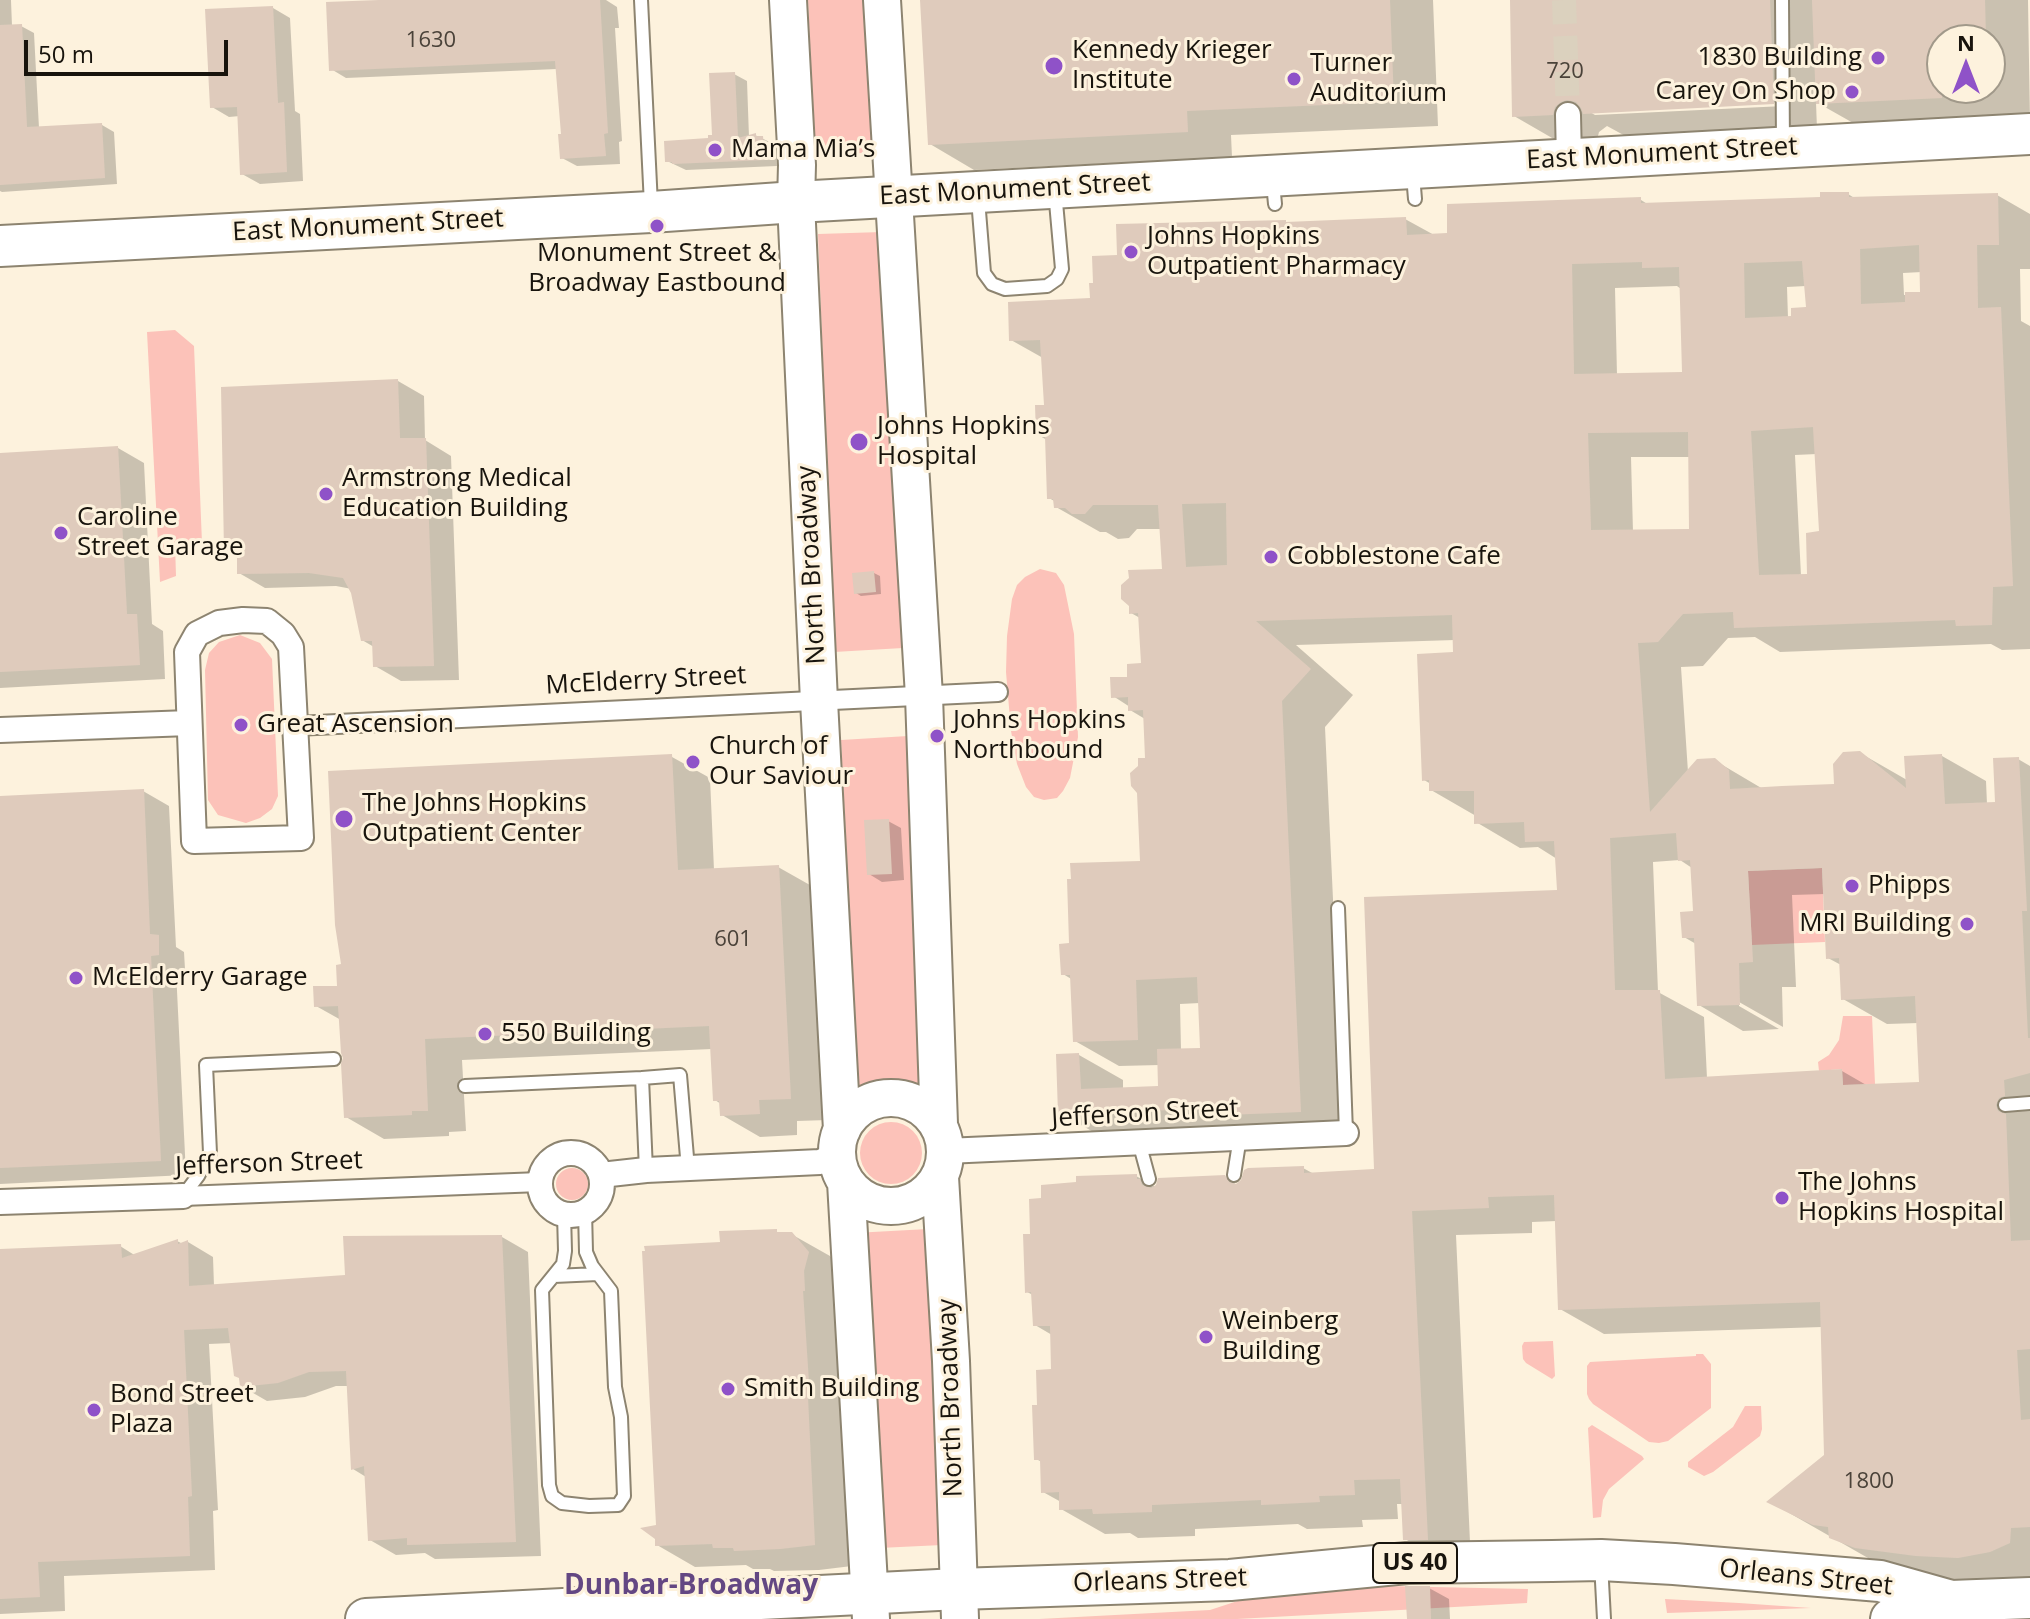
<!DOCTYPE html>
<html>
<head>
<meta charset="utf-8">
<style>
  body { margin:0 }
  #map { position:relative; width:2030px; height:1619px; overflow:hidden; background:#fdf2dd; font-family:"Open Sans",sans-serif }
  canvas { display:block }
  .north { position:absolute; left:1926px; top:24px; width:80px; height:80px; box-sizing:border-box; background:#fdf2dd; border:2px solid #a1998a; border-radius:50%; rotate:0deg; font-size:22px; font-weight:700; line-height:32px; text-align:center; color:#18140d }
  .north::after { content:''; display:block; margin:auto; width:28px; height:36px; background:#8f52c8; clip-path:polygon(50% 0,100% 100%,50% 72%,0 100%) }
  .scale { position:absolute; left:24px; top:40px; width:204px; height:36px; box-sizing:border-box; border:4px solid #18140d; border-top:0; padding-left:10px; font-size:24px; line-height:28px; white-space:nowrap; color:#18140d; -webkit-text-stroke:6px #fdf2dd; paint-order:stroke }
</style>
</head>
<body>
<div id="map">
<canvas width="2030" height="1619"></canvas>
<div class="north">N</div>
<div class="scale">50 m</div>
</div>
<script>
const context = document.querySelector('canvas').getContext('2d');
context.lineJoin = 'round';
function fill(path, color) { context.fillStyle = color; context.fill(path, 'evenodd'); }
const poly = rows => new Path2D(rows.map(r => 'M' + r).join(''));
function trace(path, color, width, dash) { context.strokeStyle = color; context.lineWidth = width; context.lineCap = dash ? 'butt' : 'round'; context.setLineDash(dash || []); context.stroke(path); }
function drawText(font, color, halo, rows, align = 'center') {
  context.font = font + ' "Open Sans",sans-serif'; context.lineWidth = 6; context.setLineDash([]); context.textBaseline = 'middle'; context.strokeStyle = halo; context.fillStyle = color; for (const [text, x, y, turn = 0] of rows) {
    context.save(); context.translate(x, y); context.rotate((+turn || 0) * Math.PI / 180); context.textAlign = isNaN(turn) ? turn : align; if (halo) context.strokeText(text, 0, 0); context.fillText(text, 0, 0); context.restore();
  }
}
fill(poly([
  [808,0,866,0,873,152,815,157],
  [882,232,903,648,834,652,818,234],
  [175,330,194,346,202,543,175,544,176,576,160,582,147,332],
  [1040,569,1056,573,1064,585,1074,634,1078,737,1070,778,1063,791,1057,798,1044,800,1034,797,1026,787,1017,764,1011,731,1006,672,1007,636,1012,599,1017,585,1025,577],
  [240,635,260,643,272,659,278,796,272,809,260,818,246,823,218,815,208,800,205,670,209,653,219,642],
  [908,736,922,1091,893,1083,858,1093,841,740],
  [1822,868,1825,942,1752,945,1748,871],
  [1843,1016,1872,1016,1875,1084,1843,1085,1842,1069,1819,1071,1818,1062,1829,1055,1839,1040],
  '860 1153a31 31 0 1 1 62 0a31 31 0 1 1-62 0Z',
  '556 1184a16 16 0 1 1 32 0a16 16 0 1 1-32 0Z',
  [928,1229,942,1545,879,1548,854,1233],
  [1553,1341,1555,1376,1552,1379,1526,1363,1523,1359,1522,1346,1524,1342],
  [1696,1354,1703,1354,1711,1364,1711,1408,1668,1441,1659,1443,1649,1442,1593,1404,1589,1399,1587,1394,1587,1366,1590,1362,1696,1356],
  [1745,1406,1761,1406,1762,1429,1760,1436,1713,1472,1704,1476,1688,1467,1688,1462,1733,1427],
  [1592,1425,1642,1456,1644,1459,1609,1489,1603,1500,1601,1517,1593,1518,1588,1428],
  [1386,1586,1528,1589,1527,1603,1237,1619,1039,1619,1210,1610,1259,1594],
  [1665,1599,1739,1603,1811,1608,1667,1613]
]), '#fcc2b9');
fill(poly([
  [0,0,11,0,12,26,21,26,34,33,39,128,102,125,114,132,117,184,2,192,0,191],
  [426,0,606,0,617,7,619,28,615,28,622,141,619,142,620,164,577,166,562,158,563,136,557,69,346,78,331,69],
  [922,0,1433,0,1438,126,1231,135,1232,157,974,170,930,144],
  [1512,0,2028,0,2030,121,1862,128,1816,102,1817,129,1629,138,1607,126,1599,132,1597,140,1559,142,1514,116],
  [1942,40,1990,40,1990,88,1942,88],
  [1784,102,1784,106,1595,115,1590,112],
  [273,8,290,18,295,111,300,114,303,181,260,184,242,174,240,116,229,117,212,107],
  [734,74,747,81,749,137,755,135,776,145,777,166,686,170,667,161,714,137],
  [1848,194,1856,199,1997,195,2030,214,2030,269,2020,269,2021,321,2030,326,2030,649,2002,650,1991,644,1780,652,1755,637,1728,638,1703,666,1681,667,1688,772,1714,760,1763,789,1836,786,1860,753,1907,780,1942,756,1986,781,1987,804,1997,804,2018,759,2030,766,2030,1577,2003,1582,1962,1580,1901,1572,1875,1562,1770,1502,1826,1456,1822,1327,1604,1334,1560,1309,1557,1221,1532,1222,1532,1233,1456,1235,1471,1564,1449,1564,1405,1539,1403,1504,1397,1504,1398,1519,1362,1520,1363,1527,1307,1529,1298,1524,1195,1529,1195,1536,1138,1538,1130,1533,1105,1534,1061,1509,1061,1502,1043,1492,1042,1462,1036,1459,1039,1407,1053,1371,1052,1335,1035,1325,1033,1295,1027,1292,1033,1236,1136,1176,1156,1187,1225,1177,1237,1185,1303,1168,1314,1174,1376,1171,1559,891,1557,859,1538,847,1520,848,1476,822,1476,816,1431,790,1431,784,1424,780,1455,654,1455,640,1296,645,1353,695,1325,727,1344,1136,1104,1138,1060,1113,1079,1055,1123,1080,1123,1089,1160,1088,1160,1065,1119,1066,1075,1041,1073,980,1063,974,1071,945,1142,863,1147,760,1145,719,1130,710,1130,707,1113,696,1143,665,1140,618,1131,613,1164,570,1162,529,1137,529,1129,538,1118,539,1106,532,1100,532,1056,507,1056,502,1049,498,1047,440,1038,435,1046,407,1043,358,1011,340,1092,300,1119,257,1289,224,1405,219,1436,236,1641,200,1649,205,1823,199],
  [1922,272,1923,294,1904,295,1903,273],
  [1677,286,1681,289,1684,374,1617,375,1615,288],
  [1806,286,1808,309,1788,318,1787,287],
  [1817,454,1821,533,1809,575,1801,576,1795,455],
  [1631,457,1691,457,1691,531,1633,532],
  [1680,860,1692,868,1695,913,1684,937,1696,944,1699,1005,1743,1031,1779,1029,1739,1006,1739,1002,1783,1027,1782,987,1796,987,1792,895,1825,894,1828,958,1841,965,1843,999,1887,1024,1919,1023,1922,1084,1868,1086,1842,1071,1707,1078,1704,1017,1658,992,1653,862],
  [1200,1003,1202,1050,1181,1050,1180,1004],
  [398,381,424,396,425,440,451,456,459,680,401,681,375,666,374,647,362,640,352,589,336,586,265,588,239,573,239,557,226,550],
  [118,448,144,463,152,624,163,631,165,679,0,688,0,455],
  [874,573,880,576,881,594,861,596,856,593],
  [672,757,710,778,714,870,778,867,817,889,828,1120,797,1121,797,1135,760,1137,722,1115,721,1104,715,1100,712,1049,462,1060,466,1131,449,1132,449,1136,384,1139,346,1117,345,1058,341,1020,316,1006],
  [143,791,169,806,176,947,184,952,185,969,176,970,186,1175,0,1184,0,798],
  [888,821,901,828,904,880,882,882,869,874],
  [776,1231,780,1234,791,1234,830,1256,846,1276,852,1566,819,1570,774,1571,770,1569,753,1569,746,1565,695,1567,657,1545,658,1526,722,1243],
  [502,1237,528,1252,541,1556,435,1559,425,1553,396,1555,370,1540,366,1477,353,1469,349,1386,336,1386,305,1397,267,1401,241,1386,232,1343,209,1344,218,1510,213,1511,215,1570,64,1576,65,1611,0,1614,0,1251,120,1246,136,1256,177,1241,183,1244,188,1242,213,1257,214,1286,347,1277],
  [1429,1588,1449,1599,1450,1619,1409,1619]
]), '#0003');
fill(poly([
  [379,0,600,0,608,133,604,134,606,156,560,159,558,134,561,134,555,61,329,71,326,2],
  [920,0,1390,0,1394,102,1187,111,1188,132,928,145],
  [1510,0,1770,0,1774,104,1583,114,1581,108,1576,102,1567,100,1561,102,1555,107,1553,115,1512,117],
  [1812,0,1985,0,1986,40,1942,40,1942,98,1816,104],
  [273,6,278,103,284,102,287,172,240,175,237,107,210,108,205,9],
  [22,24,27,127,102,123,105,178,0,185,0,25],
  [735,72,738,138,756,133,756,136,763,136,765,160,672,164,672,162,665,162,664,141,708,138,708,135,712,135,709,73],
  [1820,192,1849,192,1849,197,1998,193,1999,245,1977,245,1978,308,2001,307,2013,586,1993,587,1992,625,1956,626,1955,620,1734,628,1733,612,1683,614,1658,642,1638,643,1650,812,1697,759,1715,758,1729,770,1730,789,1782,786,1834,784,1833,764,1843,752,1860,751,1906,788,1904,756,1942,754,1945,804,1995,802,1993,758,2019,757,2027,911,2022,911,2028,1038,2030,1038,2030,1073,2004,1080,2005,1096,1999,1098,1996,1105,1998,1111,2006,1114,2011,1241,2030,1240,2030,1349,2017,1350,2021,1420,2030,1419,2030,1527,2011,1528,2010,1543,1990,1552,1958,1558,1916,1556,1855,1548,1829,1538,1828,1527,1813,1525,1766,1502,1824,1455,1820,1302,1558,1310,1554,1195,1488,1197,1489,1208,1412,1211,1428,1540,1403,1540,1400,1479,1354,1480,1355,1495,1319,1496,1320,1502,1261,1505,1261,1500,1152,1505,1152,1512,1093,1514,1092,1509,1059,1510,1059,1492,1041,1493,1040,1460,1034,1460,1032,1405,1037,1405,1036,1370,1051,1369,1050,1326,1033,1326,1031,1292,1025,1293,1023,1234,1030,1234,1029,1199,1041,1198,1041,1185,1076,1182,1076,1176,1137,1174,1137,1179,1140,1179,1142,1185,1151,1188,1156,1185,1158,1178,1225,1175,1229,1182,1236,1184,1241,1180,1244,1170,1248,1168,1304,1166,1304,1173,1374,1169,1364,897,1557,890,1554,841,1525,842,1524,822,1474,824,1474,791,1429,791,1429,780,1422,781,1417,654,1453,652,1452,615,1256,621,1311,669,1282,701,1301,1112,1225,1115,1225,1108,1058,1114,1056,1054,1079,1053,1081,1089,1158,1086,1157,1049,1200,1048,1197,977,1136,980,1138,1040,1073,1042,1070,975,1061,975,1059,944,1069,943,1067,879,1071,879,1070,863,1140,861,1137,793,1131,786,1130,773,1138,766,1138,758,1145,758,1143,710,1128,711,1128,697,1111,698,1110,677,1127,677,1127,664,1141,663,1138,613,1129,614,1129,606,1121,599,1121,585,1129,578,1128,570,1162,569,1158,505,1093,505,1085,514,1072,514,1065,508,1054,508,1053,499,1047,499,1045,436,1036,436,1035,405,1044,405,1040,340,1009,341,1008,302,1090,298,1089,283,1093,283,1092,256,1117,255,1116,224,1286,220,1286,222,1406,217,1407,235,1447,233,1447,204,1641,197,1641,203,1820,197],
  [1919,245,1920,292,1905,292,1905,302,1861,304,1860,249],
  [1802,261,1806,307,1791,308,1791,316,1745,318,1744,263],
  [1642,262,1642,268,1679,267,1682,372,1574,374,1572,264],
  [1813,427,1819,531,1806,533,1807,574,1759,575,1751,431],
  [1688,432,1689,529,1591,530,1588,433],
  [1226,503,1227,565,1186,567,1182,504],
  [1676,833,1678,861,1690,860,1693,911,1680,912,1682,938,1694,938,1697,1006,1740,1005,1739,963,1753,962,1748,871,1822,868,1826,959,1839,958,1841,1000,1915,996,1919,1082,1843,1085,1842,1069,1665,1079,1660,990,1615,990,1610,838],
  [398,379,400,438,426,438,434,666,373,667,372,641,361,641,351,593,343,578,309,573,237,574,237,550,224,551,221,387],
  [118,446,127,614,137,614,140,665,0,672,0,453],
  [874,571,876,592,854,594,852,573],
  [672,754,678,870,779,865,791,1099,759,1100,760,1114,720,1116,719,1101,713,1101,709,1026,425,1039,428,1111,412,1111,412,1115,344,1118,341,1064,343,1058,341,1053,338,1006,314,1007,313,986,337,986,336,965,341,964,335,925,328,771],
  [144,789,150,934,159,935,159,955,151,956,161,1161,0,1168,0,796],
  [889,819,892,874,867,875,864,820],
  [777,1229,777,1232,792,1232,809,1252,804,1271,805,1291,803,1291,810,1398,808,1398,815,1545,780,1549,734,1551,733,1548,713,1548,712,1544,655,1546,655,1539,640,1528,656,1525,642,1251,645,1251,644,1246,720,1242,719,1231],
  [502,1235,516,1542,407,1545,407,1538,368,1541,364,1466,351,1470,346,1371,309,1372,278,1383,240,1387,239,1378,234,1376,228,1328,184,1330,192,1496,188,1497,190,1556,38,1562,40,1597,0,1599,0,1249,121,1244,122,1258,178,1239,178,1244,188,1240,189,1286,345,1275,343,1236],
  [1405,1586,1430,1586,1431,1619,1407,1619]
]), '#dfcbbc');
trace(poly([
  [1564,0,1568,115]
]), '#dbd1be', 24, [24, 12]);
const service = poly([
  [641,0,651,205],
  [1782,0,1783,144],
  [1413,175,1415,199],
  [1273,183,1275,204],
  [978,199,984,273,992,284,1005,289,1047,286,1057,279,1062,269,1055,191],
  [1338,908,1346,1133],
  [642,1078,680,1075,688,1169],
  [465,1086,642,1078,646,1170],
  [2005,1105,2030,1103],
  [1139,1142,1149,1179],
  [1234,1175,1240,1137],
  [183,1196,198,1176,210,1153,206,1065,334,1059],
  [564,1214,565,1251,563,1264,542,1290,549,1485,552,1496,562,1503,589,1506,618,1505,624,1496,621,1417,615,1387,611,1291,592,1266,586,1252,585,1211],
  [554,1276,598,1274],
  [1601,1563,1604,1619]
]);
const pedestrian = poly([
  [296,726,998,692],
  [183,1196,540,1182]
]);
const minor = poly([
  [1568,115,1569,159],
  [243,620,267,621,283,634,291,647,301,838,194,841,187,652,197,634,219,623,243,620],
  [0,730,189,723],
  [946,1151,1346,1133],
  '540 1184a31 31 0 1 1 62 0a31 31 0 1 1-62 0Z',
  [601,1175,646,1170,820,1162,837,1154],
  [0,1202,183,1196]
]);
const secondary = poly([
  [788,0,797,165,796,202,819,701,842,1130],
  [882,0,924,696,939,1124],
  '837 1152a54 54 0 1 1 108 0a54 54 0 1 1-108 0Z',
  [940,1177,951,1361,960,1619],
  [846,1182,871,1619]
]);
const primary = poly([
  [0,246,651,212,796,202,2030,134],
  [366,1619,958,1589,1230,1580,1407,1563,1552,1561,1601,1560,1674,1564,1880,1581,1951,1601],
  [1891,1619,1951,1601,2030,1598]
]);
trace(service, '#8d8470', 16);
trace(pedestrian, '#8d8470', 22);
trace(minor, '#8d8470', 28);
trace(secondary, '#8d8470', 40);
trace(primary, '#8d8470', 44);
trace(service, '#fff', 12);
trace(pedestrian, '#fff', 18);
trace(minor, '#fff', 24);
trace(secondary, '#fff', 36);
trace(primary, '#fff', 40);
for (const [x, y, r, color] of [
  [1878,58,8,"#8f52c8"],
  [1054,66,10,"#8f52c8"],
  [1294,79,8,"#8f52c8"],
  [1852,92,8,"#8f52c8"],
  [715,150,8,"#8f52c8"],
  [657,226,8,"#8f52c8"],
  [1131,252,8,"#8f52c8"],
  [859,442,10,"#8f52c8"],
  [326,494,8,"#8f52c8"],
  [61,533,8,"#8f52c8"],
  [1271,557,8,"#8f52c8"],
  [241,725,8,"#8f52c8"],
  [937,736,8,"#8f52c8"],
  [693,762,8,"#8f52c8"],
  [344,819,10,"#8f52c8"],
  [1852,886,8,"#8f52c8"],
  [1967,924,8,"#8f52c8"],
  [76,978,8,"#8f52c8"],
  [485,1034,8,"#8f52c8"],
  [1782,1198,8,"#8f52c8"],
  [1206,1337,8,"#8f52c8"],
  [728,1389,8,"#8f52c8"],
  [94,1410,8,"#8f52c8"]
]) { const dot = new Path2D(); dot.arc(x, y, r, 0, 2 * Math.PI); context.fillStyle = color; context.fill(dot); trace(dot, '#fdf2dd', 3); }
drawText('22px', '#4a4239', null, [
  ["1630",431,41],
  ["720",1565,72],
  ["601",733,940],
  ["1800",1869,1482]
]);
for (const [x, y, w] of [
  [1415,1563,84]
]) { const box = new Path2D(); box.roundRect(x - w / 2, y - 20, w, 40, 6); context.fillStyle = '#fdf2dd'; context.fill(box); trace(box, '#18140d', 2); }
drawText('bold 24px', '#18140d', null, [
  ["US 40",1415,1563]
]);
drawText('26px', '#18140d', '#fdf2dd', [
  ["Kennedy Krieger",1072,51],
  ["Institute",1072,81],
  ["1830 Building",1862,58,"right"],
  ["Turner",1310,64],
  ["Auditorium",1310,94],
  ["Carey On Shop",1836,92,"right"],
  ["Mama Mia’s",731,150],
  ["Johns Hopkins",1147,237],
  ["Outpatient Pharmacy",1147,267],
  ["Monument Street &",657,254,"center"],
  ["Broadway Eastbound",657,284,"center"],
  ["Johns Hopkins",877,427],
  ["Hospital",877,457],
  ["Armstrong Medical",342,479],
  ["Education Building",342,509],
  ["Caroline",77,518],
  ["Street Garage",77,548],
  ["Cobblestone Cafe",1287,557],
  ["Johns Hopkins",953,721],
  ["Northbound",953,751],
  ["Great Ascension",257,725],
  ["Church of",709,747],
  ["Our Saviour",709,777],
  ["The Johns Hopkins",362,804],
  ["Outpatient Center",362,834],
  ["Phipps",1868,886],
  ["MRI Building",1951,924,"right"],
  ["McElderry Garage",92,978],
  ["550 Building",501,1034],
  ["The Johns",1798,1183],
  ["Hopkins Hospital",1798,1213],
  ["Weinberg",1222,1322],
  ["Building",1222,1352],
  ["Smith Building",744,1389],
  ["Bond Street",110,1395],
  ["Plaza",110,1425]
], 'left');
drawText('26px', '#18140d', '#fdf2dd', [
  ["East Monument Street",1662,154,-3],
  ["East Monument Street",1015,190,-3],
  ["East Monument Street",368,226,-3],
  ["North Broadway",812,565,-93],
  ["McElderry Street",646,681,-3],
  ["Jefferson Street",1145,1114,-3],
  ["Jefferson Street",269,1164,-2],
  ["North Broadway",951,1398,-92],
  ["Orleans Street",1806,1578,6],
  ["Orleans Street",1160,1581,-2]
]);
drawText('bold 28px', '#634783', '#fdf2dd', [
  ["Dunbar-Broadway",691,1586]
]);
</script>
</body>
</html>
